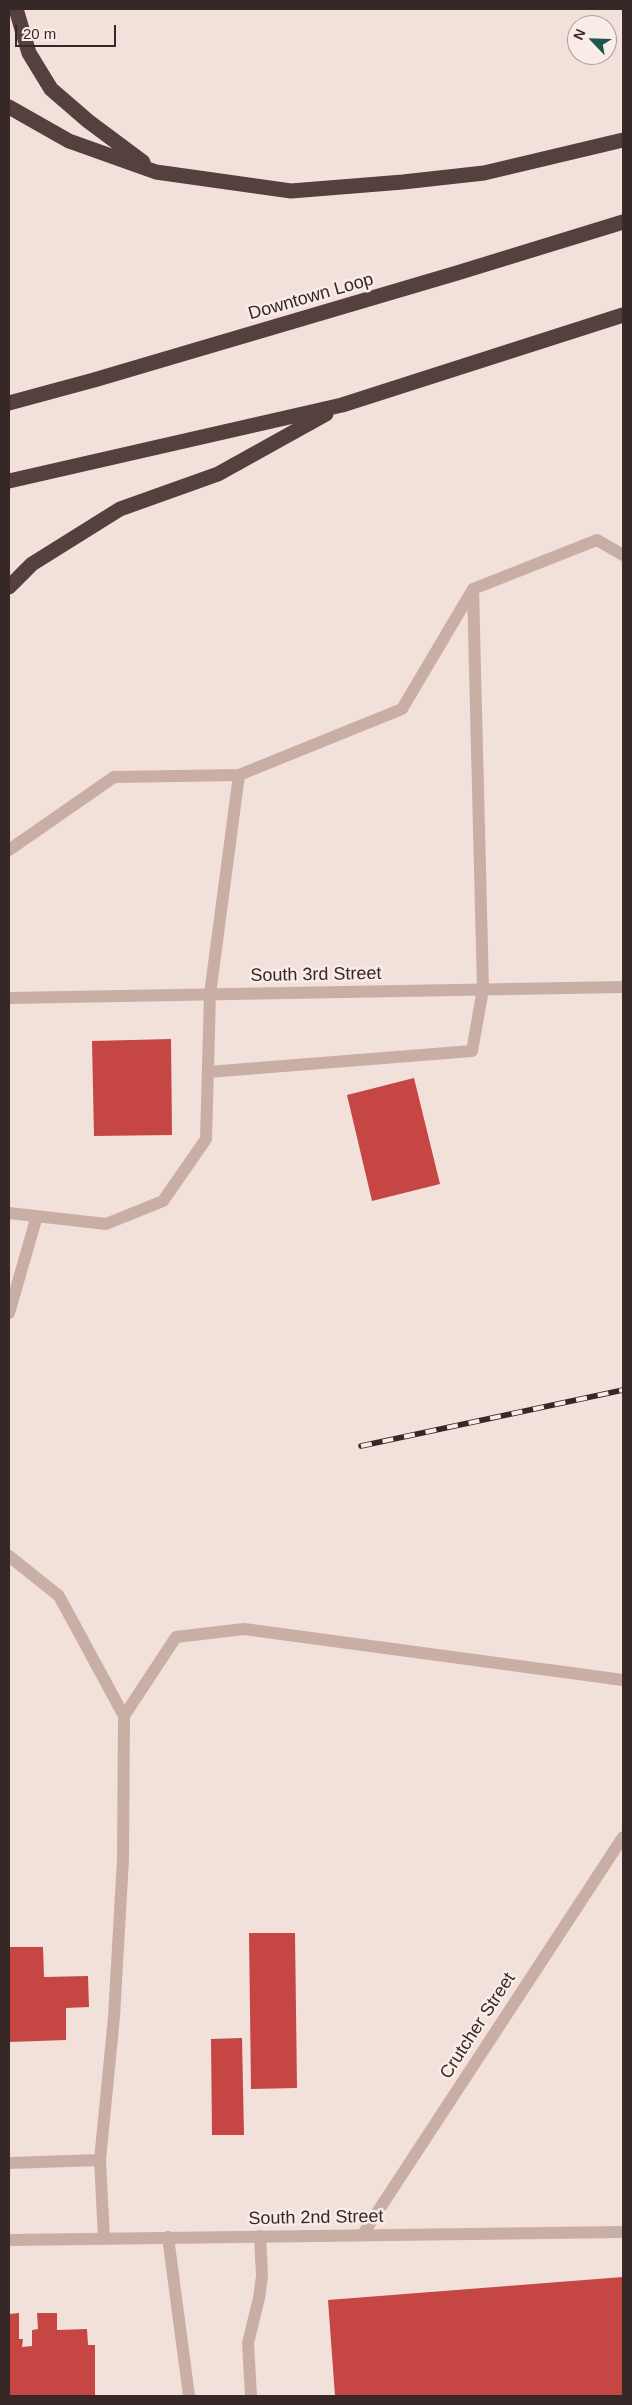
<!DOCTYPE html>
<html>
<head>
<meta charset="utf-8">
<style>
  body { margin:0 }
  #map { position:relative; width:632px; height:2405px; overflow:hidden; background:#f1e1da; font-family:Arial,sans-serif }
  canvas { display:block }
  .frame { position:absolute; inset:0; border:10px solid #352827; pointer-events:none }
  .north { position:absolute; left:567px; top:15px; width:50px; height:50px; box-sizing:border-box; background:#f9ece6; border:1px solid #ab9e9a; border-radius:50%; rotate:294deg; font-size:14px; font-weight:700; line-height:20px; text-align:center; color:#352827 }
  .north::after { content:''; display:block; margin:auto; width:18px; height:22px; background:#1d564d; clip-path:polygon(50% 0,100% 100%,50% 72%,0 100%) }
  .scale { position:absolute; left:15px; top:25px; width:101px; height:22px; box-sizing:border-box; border:2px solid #352827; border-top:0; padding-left:6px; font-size:15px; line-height:18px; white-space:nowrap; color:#352827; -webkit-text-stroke:4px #f9ece6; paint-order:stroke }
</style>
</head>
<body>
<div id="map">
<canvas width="632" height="2405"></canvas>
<div class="frame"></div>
<div class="north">N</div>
<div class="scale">20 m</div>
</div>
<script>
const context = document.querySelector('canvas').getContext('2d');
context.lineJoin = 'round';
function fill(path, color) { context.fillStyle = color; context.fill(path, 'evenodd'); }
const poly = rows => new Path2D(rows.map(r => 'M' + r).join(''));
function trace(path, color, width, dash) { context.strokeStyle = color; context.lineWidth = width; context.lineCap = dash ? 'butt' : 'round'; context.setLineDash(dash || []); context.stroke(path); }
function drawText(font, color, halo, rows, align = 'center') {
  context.font = font + ' Arial,sans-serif'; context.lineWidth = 5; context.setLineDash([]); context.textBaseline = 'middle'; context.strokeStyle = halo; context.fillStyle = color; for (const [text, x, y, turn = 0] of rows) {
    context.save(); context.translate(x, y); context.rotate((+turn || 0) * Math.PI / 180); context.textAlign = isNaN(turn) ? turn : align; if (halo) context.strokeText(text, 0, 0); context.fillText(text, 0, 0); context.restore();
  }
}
fill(poly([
  [171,1039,172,1135,94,1136,92,1041],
  [414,1078,440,1184,372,1201,347,1095],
  [249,1933,295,1933,297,2088,251,2089],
  [9,1947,43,1947,44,1977,88,1976,89,2007,66,2008,66,2040,9,2042],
  [242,2038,244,2135,212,2135,211,2039],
  [623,2277,623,2396,335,2396,328,2300],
  [19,2313,19,2339,23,2339,22,2347,32,2346,32,2330,38,2329,37,2313,57,2313,57,2330,87,2329,88,2345,95,2345,95,2396,9,2396,9,2314]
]), '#c54643');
trace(poly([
  [9,850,114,777,239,775],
  [208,1072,472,1051,483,989,473,589,597,540,623,555],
  [9,1213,106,1224,163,1201,206,1139,210,994,239,775,402,709,473,589],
  [9,1313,37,1216],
  [9,1556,59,1596,124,1716],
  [100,2160,114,2017,123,1859,124,1716,176,1637,244,1629,623,1680],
  [9,2163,100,2160,104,2239],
  [168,2237,189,2396],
  [251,2396,248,2343,259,2298,262,2276,260,2236]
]), '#c9aea6', 12);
trace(poly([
  [9,998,623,987],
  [363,2234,623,1837]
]), '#c9aea6', 12);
trace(poly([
  [9,2240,623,2232]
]), '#c9aea6', 12);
trace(poly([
  [16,9,29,53,51,89,88,121,143,162],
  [9,107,69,141,156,172,291,191,403,182,484,173,623,140],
  [9,403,94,380,457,273,623,222],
  [9,481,342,405,623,315],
  [9,587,32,564,120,509,218,474,326,414]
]), '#56403e', 15);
const rail = poly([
  [361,1446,623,1390]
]);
trace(rail, '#352827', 5.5);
trace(rail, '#f9ece6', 4, [11]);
drawText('18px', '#352827', '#f9ece6', [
  ["Downtown Loop",311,297,-16],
  ["South 3rd Street",316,975,-1],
  ["Crutcher Street",478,2026,-57],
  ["South 2nd Street",316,2218,-1]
]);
</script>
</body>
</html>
